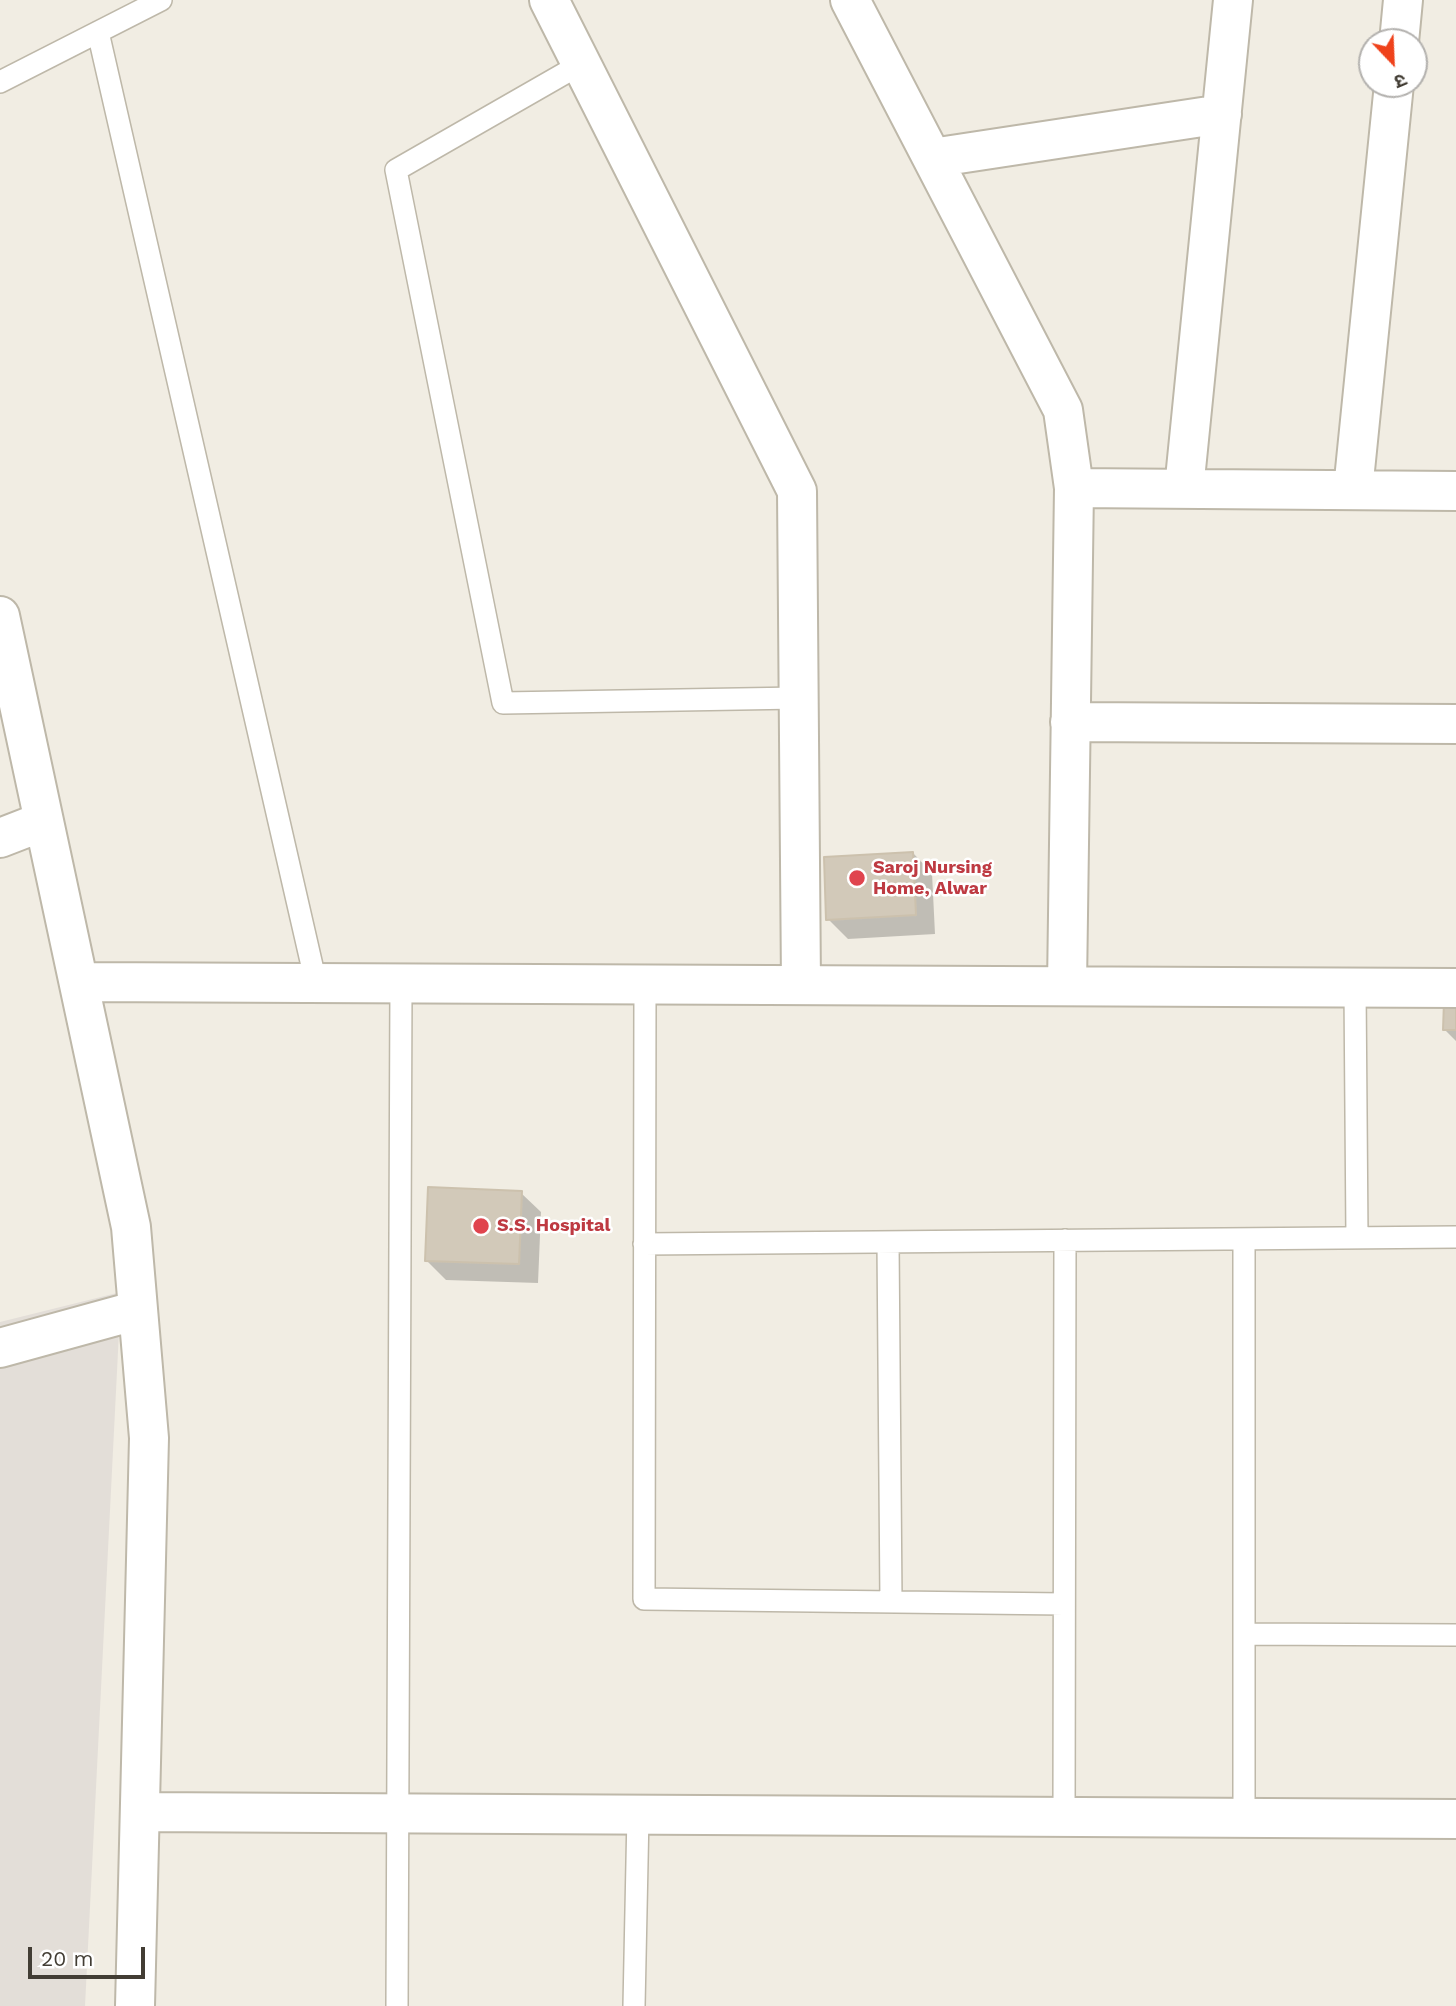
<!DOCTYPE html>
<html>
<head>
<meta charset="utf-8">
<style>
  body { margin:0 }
  #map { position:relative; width:1456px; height:2006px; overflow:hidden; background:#f1ede3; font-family:"Work Sans","Noto Sans Devanagari",sans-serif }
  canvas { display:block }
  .north { position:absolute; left:1358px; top:28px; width:70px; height:70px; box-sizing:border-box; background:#fff; border:2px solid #b3b1ae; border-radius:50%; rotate:157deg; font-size:19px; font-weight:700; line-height:28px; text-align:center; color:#423d34 }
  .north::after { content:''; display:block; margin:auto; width:24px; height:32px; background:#ef421b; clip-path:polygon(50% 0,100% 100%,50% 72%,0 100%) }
  .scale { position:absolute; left:28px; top:1947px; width:117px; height:32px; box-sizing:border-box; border:4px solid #423d34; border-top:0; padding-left:9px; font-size:21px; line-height:24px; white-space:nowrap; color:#423d34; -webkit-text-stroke:5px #fff; paint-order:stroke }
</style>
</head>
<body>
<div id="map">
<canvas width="1456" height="2006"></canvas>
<div class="north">उ</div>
<div class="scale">20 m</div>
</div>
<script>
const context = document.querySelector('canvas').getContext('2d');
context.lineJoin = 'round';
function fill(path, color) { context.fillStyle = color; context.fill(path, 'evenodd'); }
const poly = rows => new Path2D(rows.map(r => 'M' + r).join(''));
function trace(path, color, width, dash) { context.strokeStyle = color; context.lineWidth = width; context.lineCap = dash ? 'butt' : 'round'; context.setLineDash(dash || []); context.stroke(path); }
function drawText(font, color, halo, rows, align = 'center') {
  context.font = font + ' "Work Sans",sans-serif'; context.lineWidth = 5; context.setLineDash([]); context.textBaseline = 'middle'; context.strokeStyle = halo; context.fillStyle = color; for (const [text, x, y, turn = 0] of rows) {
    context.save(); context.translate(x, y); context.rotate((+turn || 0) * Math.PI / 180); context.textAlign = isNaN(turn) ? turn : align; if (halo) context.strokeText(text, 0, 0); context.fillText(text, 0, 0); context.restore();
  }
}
fill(poly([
  [121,1292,85,2006,0,2006,0,1322]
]), '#e3ded8');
fill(poly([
  [913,853,932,873,935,934,848,939,828,919],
  [1456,1003,1456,1041,1444,1029],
  [521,1193,541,1212,538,1283,446,1280,426,1260]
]), '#0003');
const building = poly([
  [913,852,916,915,826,920,824,857,913,852],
  [1444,1001,1456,1001,1456,1030,1443,1030,1444,1001],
  [428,1187,522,1191,519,1264,425,1261,428,1187]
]);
fill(building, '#d2c9b9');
trace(building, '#ccc1ad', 2);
const lane = poly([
  [98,32,316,983],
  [581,64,396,170,503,703,798,698],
  [0,82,161,0],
  [645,985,644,1599,1064,1604],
  [1355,988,1357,1238],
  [888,1242,891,1602],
  [644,1244,1456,1237],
  [1245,1634,1456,1635],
  [1064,1817,1065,1240],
  [1244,1818,1244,1239],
  [397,2006,401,984],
  [634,2006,638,1814]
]);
const street = poly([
  [549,0,797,491,801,985],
  [850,0,1063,410,1074,488,1067,986],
  [1399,42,1403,0],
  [932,158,1222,114],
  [1074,488,1456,491],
  [1184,489,1233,0],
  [1353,490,1394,84],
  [0,616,131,1227,149,1438,135,2006],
  [1070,722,1456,724],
  [0,838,44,821],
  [79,982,1456,988],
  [0,1348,138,1310],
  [140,1812,1456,1819]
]);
trace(lane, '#beb8a9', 24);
trace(street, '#beb8a9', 42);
trace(lane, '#fff', 21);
trace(street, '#fff', 38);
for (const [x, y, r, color] of [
  [857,878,9,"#e0444e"],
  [481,1226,9,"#e0444e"]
]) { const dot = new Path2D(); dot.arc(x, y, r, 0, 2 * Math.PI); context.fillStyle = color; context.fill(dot); trace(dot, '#fff', 2.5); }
drawText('bold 18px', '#be3a42', '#fff', [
  ["Saroj Nursing",873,868],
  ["Home, Alwar",873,889],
  ["S.S. Hospital",497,1226]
], 'left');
</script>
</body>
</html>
